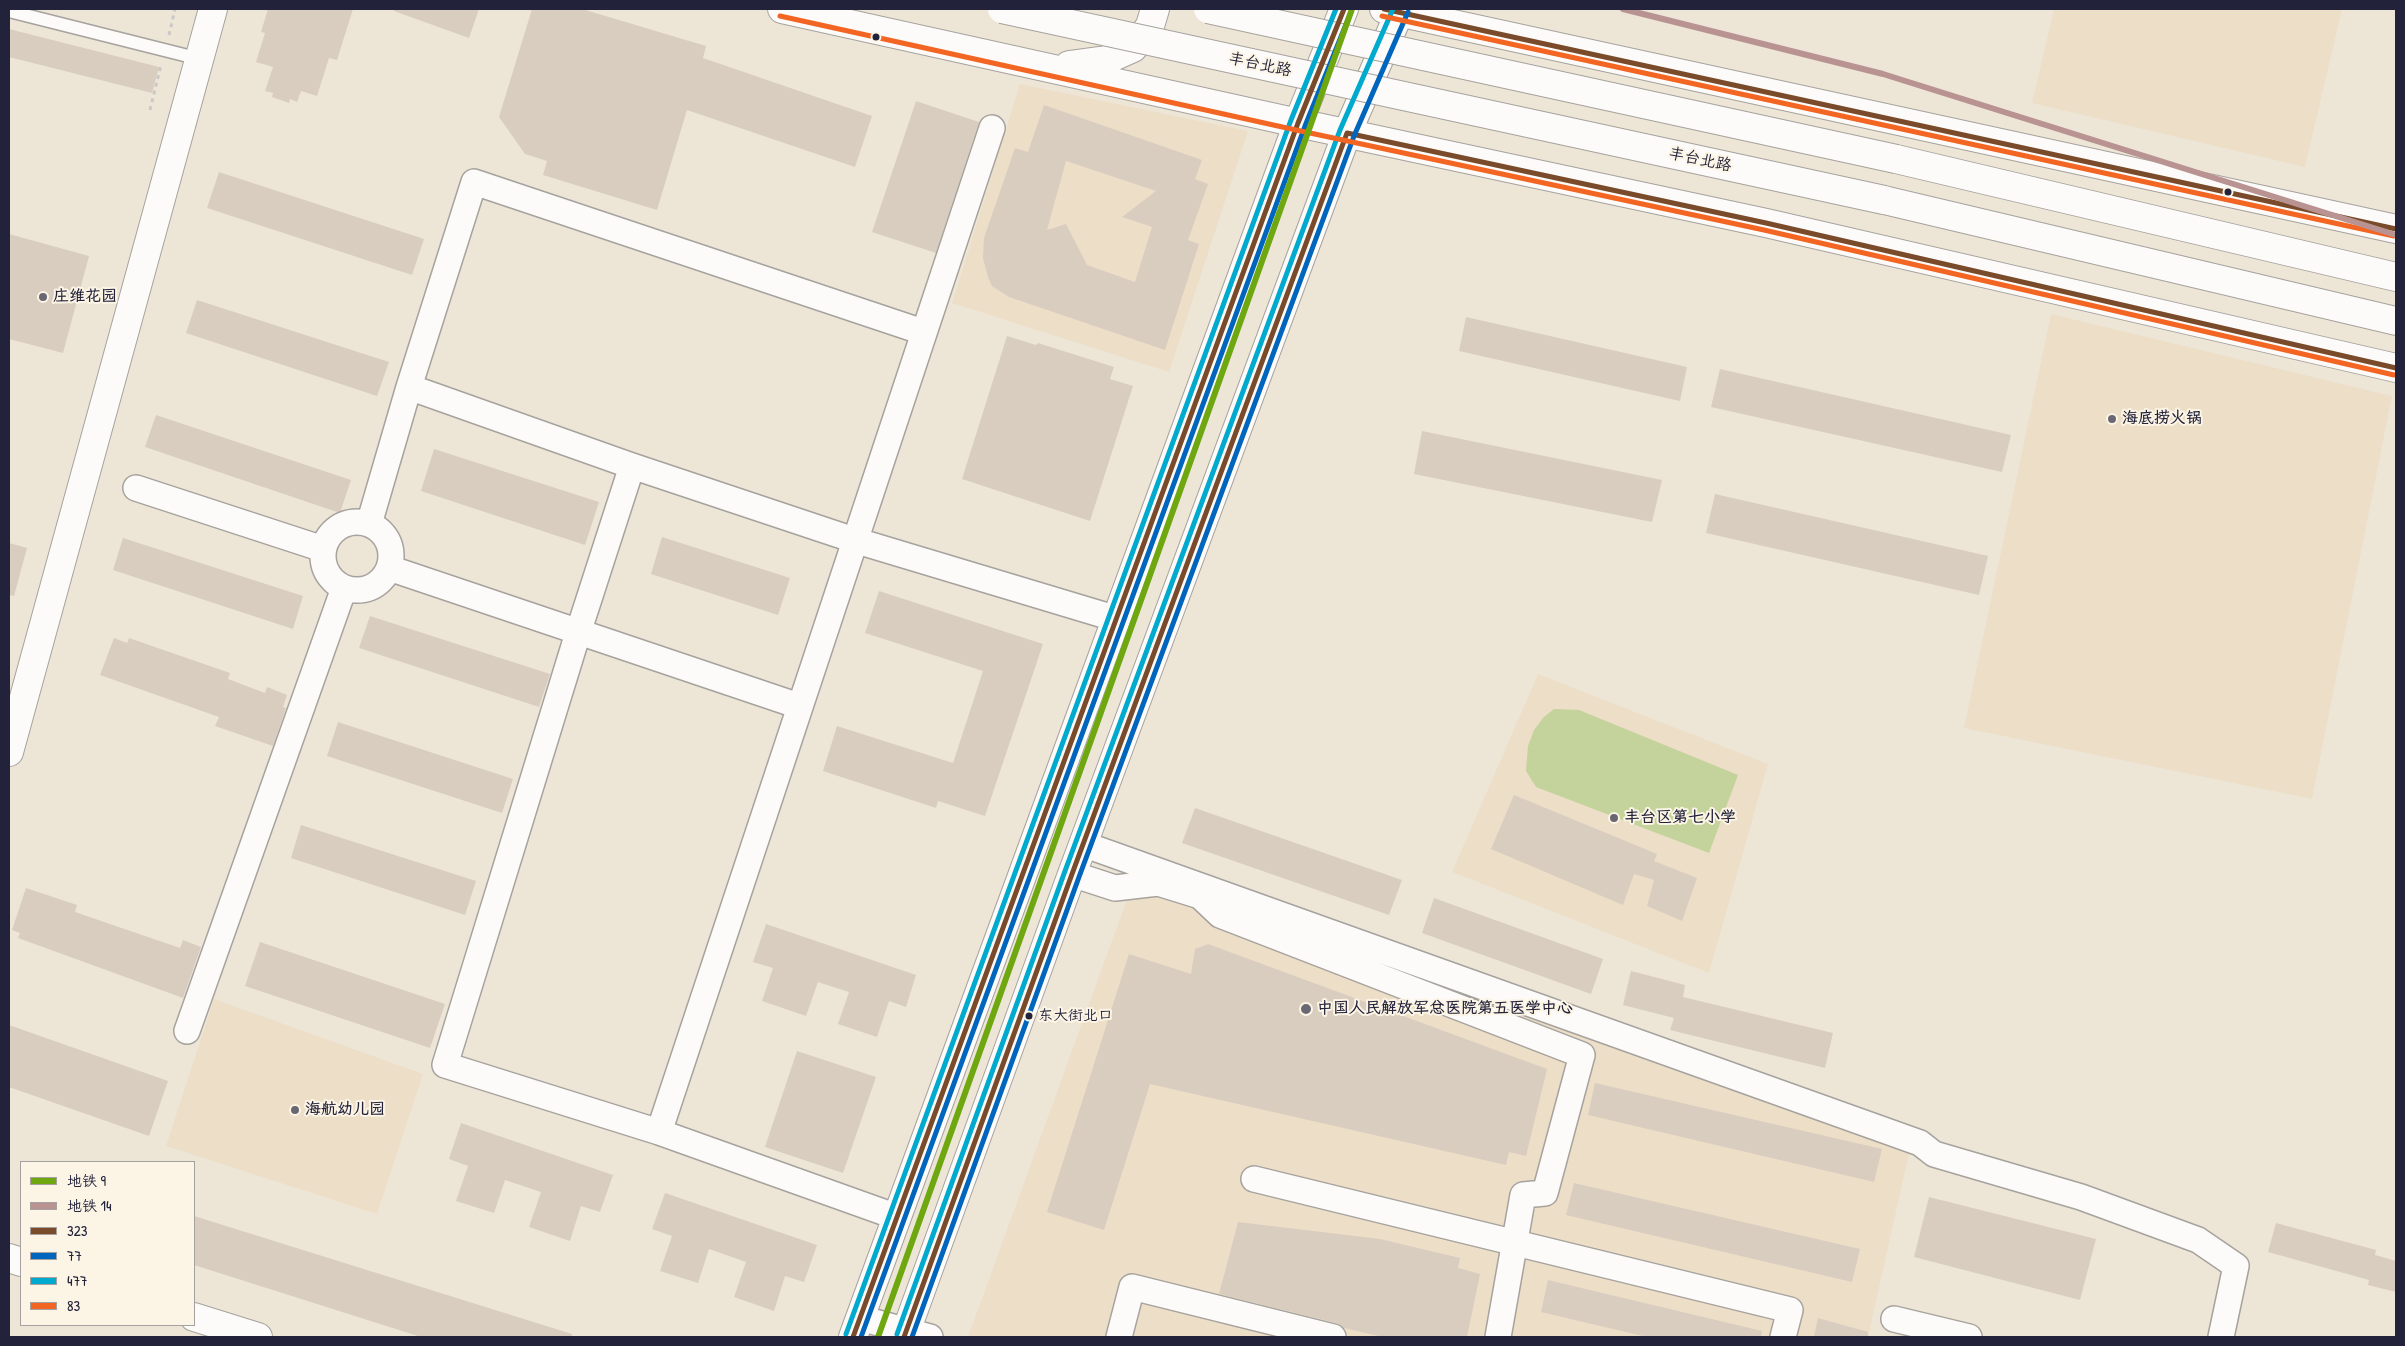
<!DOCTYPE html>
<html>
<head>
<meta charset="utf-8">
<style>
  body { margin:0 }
  #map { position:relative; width:2405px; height:1346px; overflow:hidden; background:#ede6d7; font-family:"Patrick Hand","LXGW WenKai TC",sans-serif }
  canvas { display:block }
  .frame { position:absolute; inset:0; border:10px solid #22223b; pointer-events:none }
  .legend { position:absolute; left:20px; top:1161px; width:175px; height:165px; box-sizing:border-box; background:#fcf5e5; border:1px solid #a5a1a1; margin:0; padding:6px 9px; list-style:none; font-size:15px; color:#22223b }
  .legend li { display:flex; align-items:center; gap:10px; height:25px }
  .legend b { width:25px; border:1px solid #a5a1a1 }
</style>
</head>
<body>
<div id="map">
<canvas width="2405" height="1346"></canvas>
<div class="frame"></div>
<ul class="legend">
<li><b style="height:6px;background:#6ea70f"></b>地铁 9</li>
<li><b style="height:6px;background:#b99392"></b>地铁 14</li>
<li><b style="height:6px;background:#7a4b2a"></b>323</li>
<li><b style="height:6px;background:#0065bd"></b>77</li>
<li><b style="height:6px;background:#00a9ce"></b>477</li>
<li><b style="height:6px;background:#f26522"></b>83</li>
</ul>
</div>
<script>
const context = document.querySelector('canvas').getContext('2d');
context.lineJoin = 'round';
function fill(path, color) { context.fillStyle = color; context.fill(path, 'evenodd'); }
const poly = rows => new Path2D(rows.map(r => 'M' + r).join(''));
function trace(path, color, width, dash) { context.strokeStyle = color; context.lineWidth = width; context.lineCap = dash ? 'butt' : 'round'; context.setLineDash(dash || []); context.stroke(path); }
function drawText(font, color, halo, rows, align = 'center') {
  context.font = font + ' "Patrick Hand","LXGW WenKai TC",sans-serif'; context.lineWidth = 4; context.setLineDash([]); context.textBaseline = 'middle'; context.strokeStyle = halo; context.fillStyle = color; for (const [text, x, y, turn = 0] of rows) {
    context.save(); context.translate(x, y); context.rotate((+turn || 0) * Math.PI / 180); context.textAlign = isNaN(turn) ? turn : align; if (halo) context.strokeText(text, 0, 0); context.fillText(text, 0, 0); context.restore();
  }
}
fill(poly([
  [2054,9,2342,9,2305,167,2032,103],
  [1020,84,1248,131,1169,372,952,303],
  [2051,314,2392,396,2312,799,1964,728],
  [1538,674,1768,764,1709,973,1452,872],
  [1138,869,1910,1149,1868,1337,968,1337],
  [214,999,423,1074,377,1214,166,1146]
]), '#eddec8');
fill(poly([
  [1554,709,1579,710,1738,775,1709,853,1536,787,1526,771,1528,746,1534,730,1544,717]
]), '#c4d29b');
fill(poly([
  [268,9,353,9,337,60,329,58,317,96,301,91,297,102,290,99,289,103,272,97,273,93,265,91,273,67,256,62,265,33,261,32],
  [394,9,479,9,469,38,394,11],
  [532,9,582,9,706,46,703,58,872,116,855,167,687,110,657,210,543,175,547,161,525,154,499,117],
  [9,29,159,67,152,93,9,57],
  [916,101,979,122,936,253,872,232],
  [1044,105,1202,160,1195,179,1208,184,1188,240,1199,244,1165,350,1009,297,992,286,988,277,983,258,984,238,1015,148,1028,152],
  [1066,161,1156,191,1122,217,1152,227,1135,282,1087,265,1066,224,1047,230],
  [219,172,424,239,412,275,207,208],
  [9,234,89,256,63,353,9,339],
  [197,300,389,362,377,396,186,333],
  [1466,317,1687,367,1680,401,1459,351],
  [1007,336,1036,345,1038,343,1114,367,1110,379,1133,386,1090,521,962,479],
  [1720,369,2011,435,2002,472,1711,407],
  [156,415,351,480,340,513,145,447],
  [1422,431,1662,480,1652,522,1414,474],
  [434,449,599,502,585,545,421,491],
  [1715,494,1988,556,1979,595,1706,533],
  [662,537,790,578,778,615,651,574],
  [123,538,303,596,293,629,113,570],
  [9,543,27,548,14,596,9,595],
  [879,591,1043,644,985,816,938,801,936,808,823,771,837,726,953,763,983,671,865,633],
  [370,616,550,674,539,707,359,648],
  [114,638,127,643,129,638,230,673,228,679,265,693,267,687,287,695,283,707,286,708,273,746,215,726,219,717,100,675],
  [338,722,513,779,502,813,327,756],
  [1514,795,1657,854,1654,861,1697,878,1682,921,1647,906,1654,880,1634,874,1623,905,1491,849],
  [1195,808,1402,880,1389,915,1182,843],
  [301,825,476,881,465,915,291,858],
  [26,888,77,905,75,912,180,948,183,940,201,947,183,998,18,938,20,933,12,930],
  [1434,898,1603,959,1591,994,1422,933],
  [766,924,916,975,906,1007,889,1001,877,1037,838,1024,849,992,818,982,806,1016,762,1001,773,968,753,962],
  [260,942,445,1004,430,1048,245,986],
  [1208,944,1547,1069,1526,1156,1509,1152,1506,1165,1150,1084,1104,1230,1047,1212,1129,954,1191,974,1195,949],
  [1631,971,1685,985,1683,997,1833,1033,1825,1068,1670,1030,1674,1018,1623,1005],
  [9,1025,168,1081,149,1136,9,1087],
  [797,1051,876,1077,843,1173,765,1147],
  [1595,1083,1882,1149,1874,1182,1588,1115],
  [461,1123,613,1175,600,1212,581,1206,570,1241,529,1227,541,1192,505,1180,494,1213,456,1201,468,1166,449,1159],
  [1574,1183,1860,1249,1852,1282,1566,1215],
  [665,1193,817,1245,804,1282,785,1276,774,1311,734,1297,746,1262,709,1249,698,1283,660,1271,672,1236,652,1229],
  [1929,1197,2096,1239,2080,1300,1914,1257],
  [194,1216,572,1334,572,1337,421,1337,194,1265],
  [1238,1222,1380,1239,1460,1258,1458,1268,1480,1274,1467,1337,1383,1337,1344,1328,1336,1323,1219,1294],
  [2276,1223,2376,1250,2375,1255,2396,1261,2396,1292,2368,1285,2369,1280,2268,1252],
  [1548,1280,1762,1331,1761,1337,1647,1337,1541,1312],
  [1818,1318,1868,1332,1868,1337,1814,1337]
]), '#d9cdbf');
const service = poly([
  [9,11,200,59]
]);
const minor = poly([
  [923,332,474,182,409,387,632,466,854,540,1117,619],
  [632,466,578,633,445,1065,659,1132,897,1217],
  [136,488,323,549],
  '323 556a34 34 0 1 1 68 0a34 34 0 1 1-68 0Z',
  [369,524,409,387],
  [389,568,799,706],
  [1083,844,1920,1143,1934,1154,2081,1197,2198,1240,2236,1266,2221,1337],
  [1072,874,1115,888,1158,883,1200,896,1220,915,1582,1055,1545,1193,1523,1195,1498,1337],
  [187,1031,344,588],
  [659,1132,992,128],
  [1254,1179,1790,1310,1783,1337],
  [860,1318,930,1337],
  [1894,1319,1969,1337],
  [1119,1337,1132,1287,1333,1337]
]);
const tertiary = poly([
  [782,9,1298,123,1766,223,2396,368],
  [1384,9,2396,229],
  [1069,65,1106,60,1133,48,1150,26,1155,9],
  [9,752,213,9],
  [9,1258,21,1262],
  [194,1317,258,1337]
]);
const secondary = poly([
  [853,1337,1298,123,1344,9],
  [904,1337,1072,874,1347,133,1401,9]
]);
const trunk = poly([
  [1896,159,2396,277],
  [1884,200,2396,321]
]);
trace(service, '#a6a29d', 15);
trace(minor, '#a6a29d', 28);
trace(tertiary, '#a6a29d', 30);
trace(secondary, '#a6a29d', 30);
trace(trunk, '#a6a29d', 30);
trace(poly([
  [169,35,175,9],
  [150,110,161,65]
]), '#cac9c7', 3, [4, 4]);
trace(service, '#fcfbf9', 12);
trace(minor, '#fcfbf9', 25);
trace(tertiary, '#fcfbf9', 28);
trace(secondary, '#fcfbf9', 28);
trace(trunk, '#fcfbf9', 28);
const trunkBridge = poly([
  [1002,9,1884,200],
  [1208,9,1896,159]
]);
trace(trunkBridge, '#a6a29d', 30, []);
trace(trunkBridge, '#fcfbf9', 28);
trace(poly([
  [1384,9,2396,229],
  [853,1337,1298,123,1344,9],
  [904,1337,1072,874,1347,133,1766,223,2396,368]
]), '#7a4b2a', 5);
trace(poly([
  [861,1337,1305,126,1351,12],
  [912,1337,1079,877,1354,136,1408,12]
]), '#0065bd', 5);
trace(poly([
  [846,1334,1291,120,1336,9],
  [897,1334,1065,871,1340,130,1393,9]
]), '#00a9ce', 5);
trace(poly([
  [780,16,1296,130,1764,230,2394,375],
  [1382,16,2394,236]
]), '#f26522', 5);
trace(poly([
  [878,1337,1352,9]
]), '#6ea70f', 6);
trace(poly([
  [1623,9,1883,74,2396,235]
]), '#b99392', 6);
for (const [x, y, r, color] of [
  [876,37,4.5,"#22223b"],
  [2228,192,4.5,"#22223b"],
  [43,297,5,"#696772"],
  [2112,419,5,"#696772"],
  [1614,818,5,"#696772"],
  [1306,1009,6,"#696772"],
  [1029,1016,4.5,"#22223b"],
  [295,1110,5,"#696772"]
]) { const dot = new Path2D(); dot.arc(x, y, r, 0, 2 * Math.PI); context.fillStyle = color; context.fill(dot); trace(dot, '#fcf5e5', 2); }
drawText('15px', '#22223b', '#fcf5e5', [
  ["东大街北口",1038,1016]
], 'left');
drawText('16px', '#22223b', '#fcf5e5', [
  ["丰台北路",1260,65,12],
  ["丰台北路",1700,160,12]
]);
drawText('bold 16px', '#22223b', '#fcf5e5', [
  ["庄维花园",53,297],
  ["海底捞火锅",2122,419],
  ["丰台区第七小学",1624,818],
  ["中国人民解放军总医院第五医学中心",1317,1009],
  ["海航幼儿园",305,1110]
], 'left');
</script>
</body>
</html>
